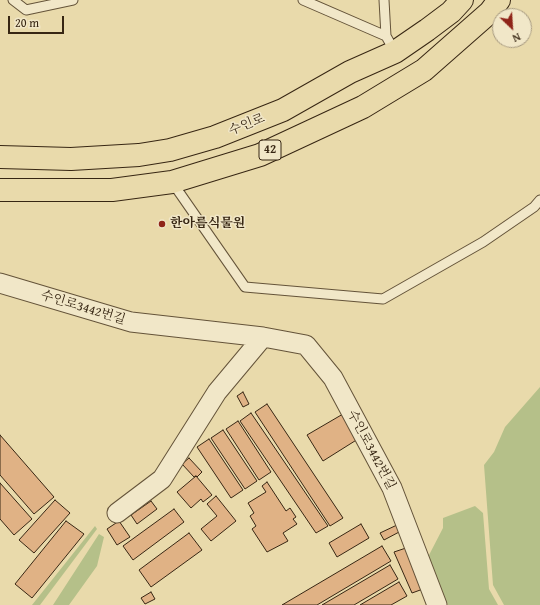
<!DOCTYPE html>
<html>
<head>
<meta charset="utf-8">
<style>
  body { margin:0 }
  #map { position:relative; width:540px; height:605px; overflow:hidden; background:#e9daab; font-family:"Gentium Book Plus",serif }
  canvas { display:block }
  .north { position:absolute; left:492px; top:8px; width:40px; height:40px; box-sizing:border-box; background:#f1e7c8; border:1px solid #a79a80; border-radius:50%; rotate:155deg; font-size:11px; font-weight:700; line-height:16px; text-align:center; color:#372613 }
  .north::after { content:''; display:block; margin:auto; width:14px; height:18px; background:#8f2418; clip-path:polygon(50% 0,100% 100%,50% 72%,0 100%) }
  .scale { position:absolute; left:8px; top:16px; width:56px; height:18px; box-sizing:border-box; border:2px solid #372613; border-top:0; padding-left:5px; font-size:12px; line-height:14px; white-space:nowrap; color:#372613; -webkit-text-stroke:3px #f1e7c8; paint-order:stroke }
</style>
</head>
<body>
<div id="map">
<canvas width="540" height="605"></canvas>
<div class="north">N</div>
<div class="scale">20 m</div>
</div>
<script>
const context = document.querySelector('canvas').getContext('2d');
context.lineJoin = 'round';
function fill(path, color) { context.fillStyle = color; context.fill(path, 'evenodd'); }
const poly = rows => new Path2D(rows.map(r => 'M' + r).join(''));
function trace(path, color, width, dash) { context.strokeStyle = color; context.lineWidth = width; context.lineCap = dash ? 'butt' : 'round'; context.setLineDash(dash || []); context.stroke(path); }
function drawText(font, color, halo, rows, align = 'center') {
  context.font = font + ' "Gentium Book Plus","Noto Serif KR",serif'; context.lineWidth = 3; context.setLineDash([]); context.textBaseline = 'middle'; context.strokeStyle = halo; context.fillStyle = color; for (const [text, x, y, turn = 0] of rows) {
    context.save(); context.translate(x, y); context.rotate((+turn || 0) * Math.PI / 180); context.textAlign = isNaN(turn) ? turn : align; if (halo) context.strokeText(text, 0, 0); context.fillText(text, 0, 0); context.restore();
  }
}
fill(poly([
  [540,387,540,605,504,605,493,585,484,465,494,452,505,427],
  [475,506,483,513,489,589,498,605,448,605,430,566,428,557,443,528,443,518],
  [95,526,97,529,40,605,32,605],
  [99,534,104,537,97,566,69,605,53,605]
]), '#b5c089');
const building = poly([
  [243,392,249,404,243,407,237,396,243,392],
  [267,404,343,518,330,526,255,412,267,404],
  [251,413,328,526,316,533,240,421,251,413],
  [343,414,358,439,323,461,307,435,343,414],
  [238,421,271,472,259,480,226,429,238,421],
  [223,430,257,481,245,489,211,438,223,430],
  [0,435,54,497,34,514,0,475,0,435],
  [209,439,243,490,231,498,197,447,209,439],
  [189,458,202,472,197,477,196,476,194,477,182,464,189,458],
  [196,476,212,495,203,502,201,499,191,508,177,492,196,476],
  [267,482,286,511,290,508,296,517,293,519,297,524,283,533,288,541,267,552,252,529,256,526,250,516,254,513,248,503,266,492,262,486,267,482],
  [0,483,32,519,14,535,0,519,0,483],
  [216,496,236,521,211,541,201,529,217,516,207,504,216,496],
  [55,500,70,513,34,553,19,540,55,500],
  [151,501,157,509,137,524,131,515,151,501],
  [174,509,184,522,133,560,123,546,174,509],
  [66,521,84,534,32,598,15,584,66,521],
  [119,521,130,537,117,545,107,529,119,521],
  [361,524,369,538,337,557,329,543,361,524],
  [397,525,401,531,384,540,380,533,397,525],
  [189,533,202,550,151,587,139,570,189,533],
  [382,546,391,561,317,605,282,605,382,546],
  [406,548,423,589,412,593,394,552,406,548],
  [390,565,398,579,354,605,322,605,390,565],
  [399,582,407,596,391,605,360,605,399,582],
  [151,592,155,599,145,604,141,598,151,592]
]);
fill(building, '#e0b285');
trace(building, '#372613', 1);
const lane = poly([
  [13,0,26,10,73,0],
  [303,0,386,36],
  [384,0,386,36,395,52],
  [172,182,245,287,383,299,483,242,534,207,540,200]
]);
const street = poly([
  [0,283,131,322,263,337,217,392,162,479,117,513],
  [263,337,306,345,333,378,392,488,437,605]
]);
const primary = poly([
  [0,157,71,159,139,155,170,150,215,137,283,110,350,72,395,52,427,30,451,12,462,0],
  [0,190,112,190,172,182,260,155,363,107,424,70,490,12,499,0]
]);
trace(lane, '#645339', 11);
trace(street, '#645339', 21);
trace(primary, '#372613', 24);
trace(lane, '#f1e7c8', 9);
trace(street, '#f1e7c8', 19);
trace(primary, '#e9daab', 22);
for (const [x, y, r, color] of [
  [162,224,4,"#8f2418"]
]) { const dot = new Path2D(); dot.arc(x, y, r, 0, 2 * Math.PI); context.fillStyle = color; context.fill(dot); trace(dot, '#f1e7c8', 1.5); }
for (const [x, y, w] of [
  [270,150,22]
]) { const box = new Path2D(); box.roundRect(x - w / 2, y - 10, w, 20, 3); context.fillStyle = '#f1e7c8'; context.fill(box); trace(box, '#372613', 1); }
drawText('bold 12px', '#372613', null, [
  ["42",270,150]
]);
drawText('13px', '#372613', '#f1e7c8', [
  ["수인로",247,125,-22],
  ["수인로3442번길",83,308,17],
  ["수인로3442번길",371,450,62]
]);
drawText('bold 13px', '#372613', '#f1e7c8', [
  ["한아름식물원",170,224]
], 'left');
</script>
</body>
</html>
